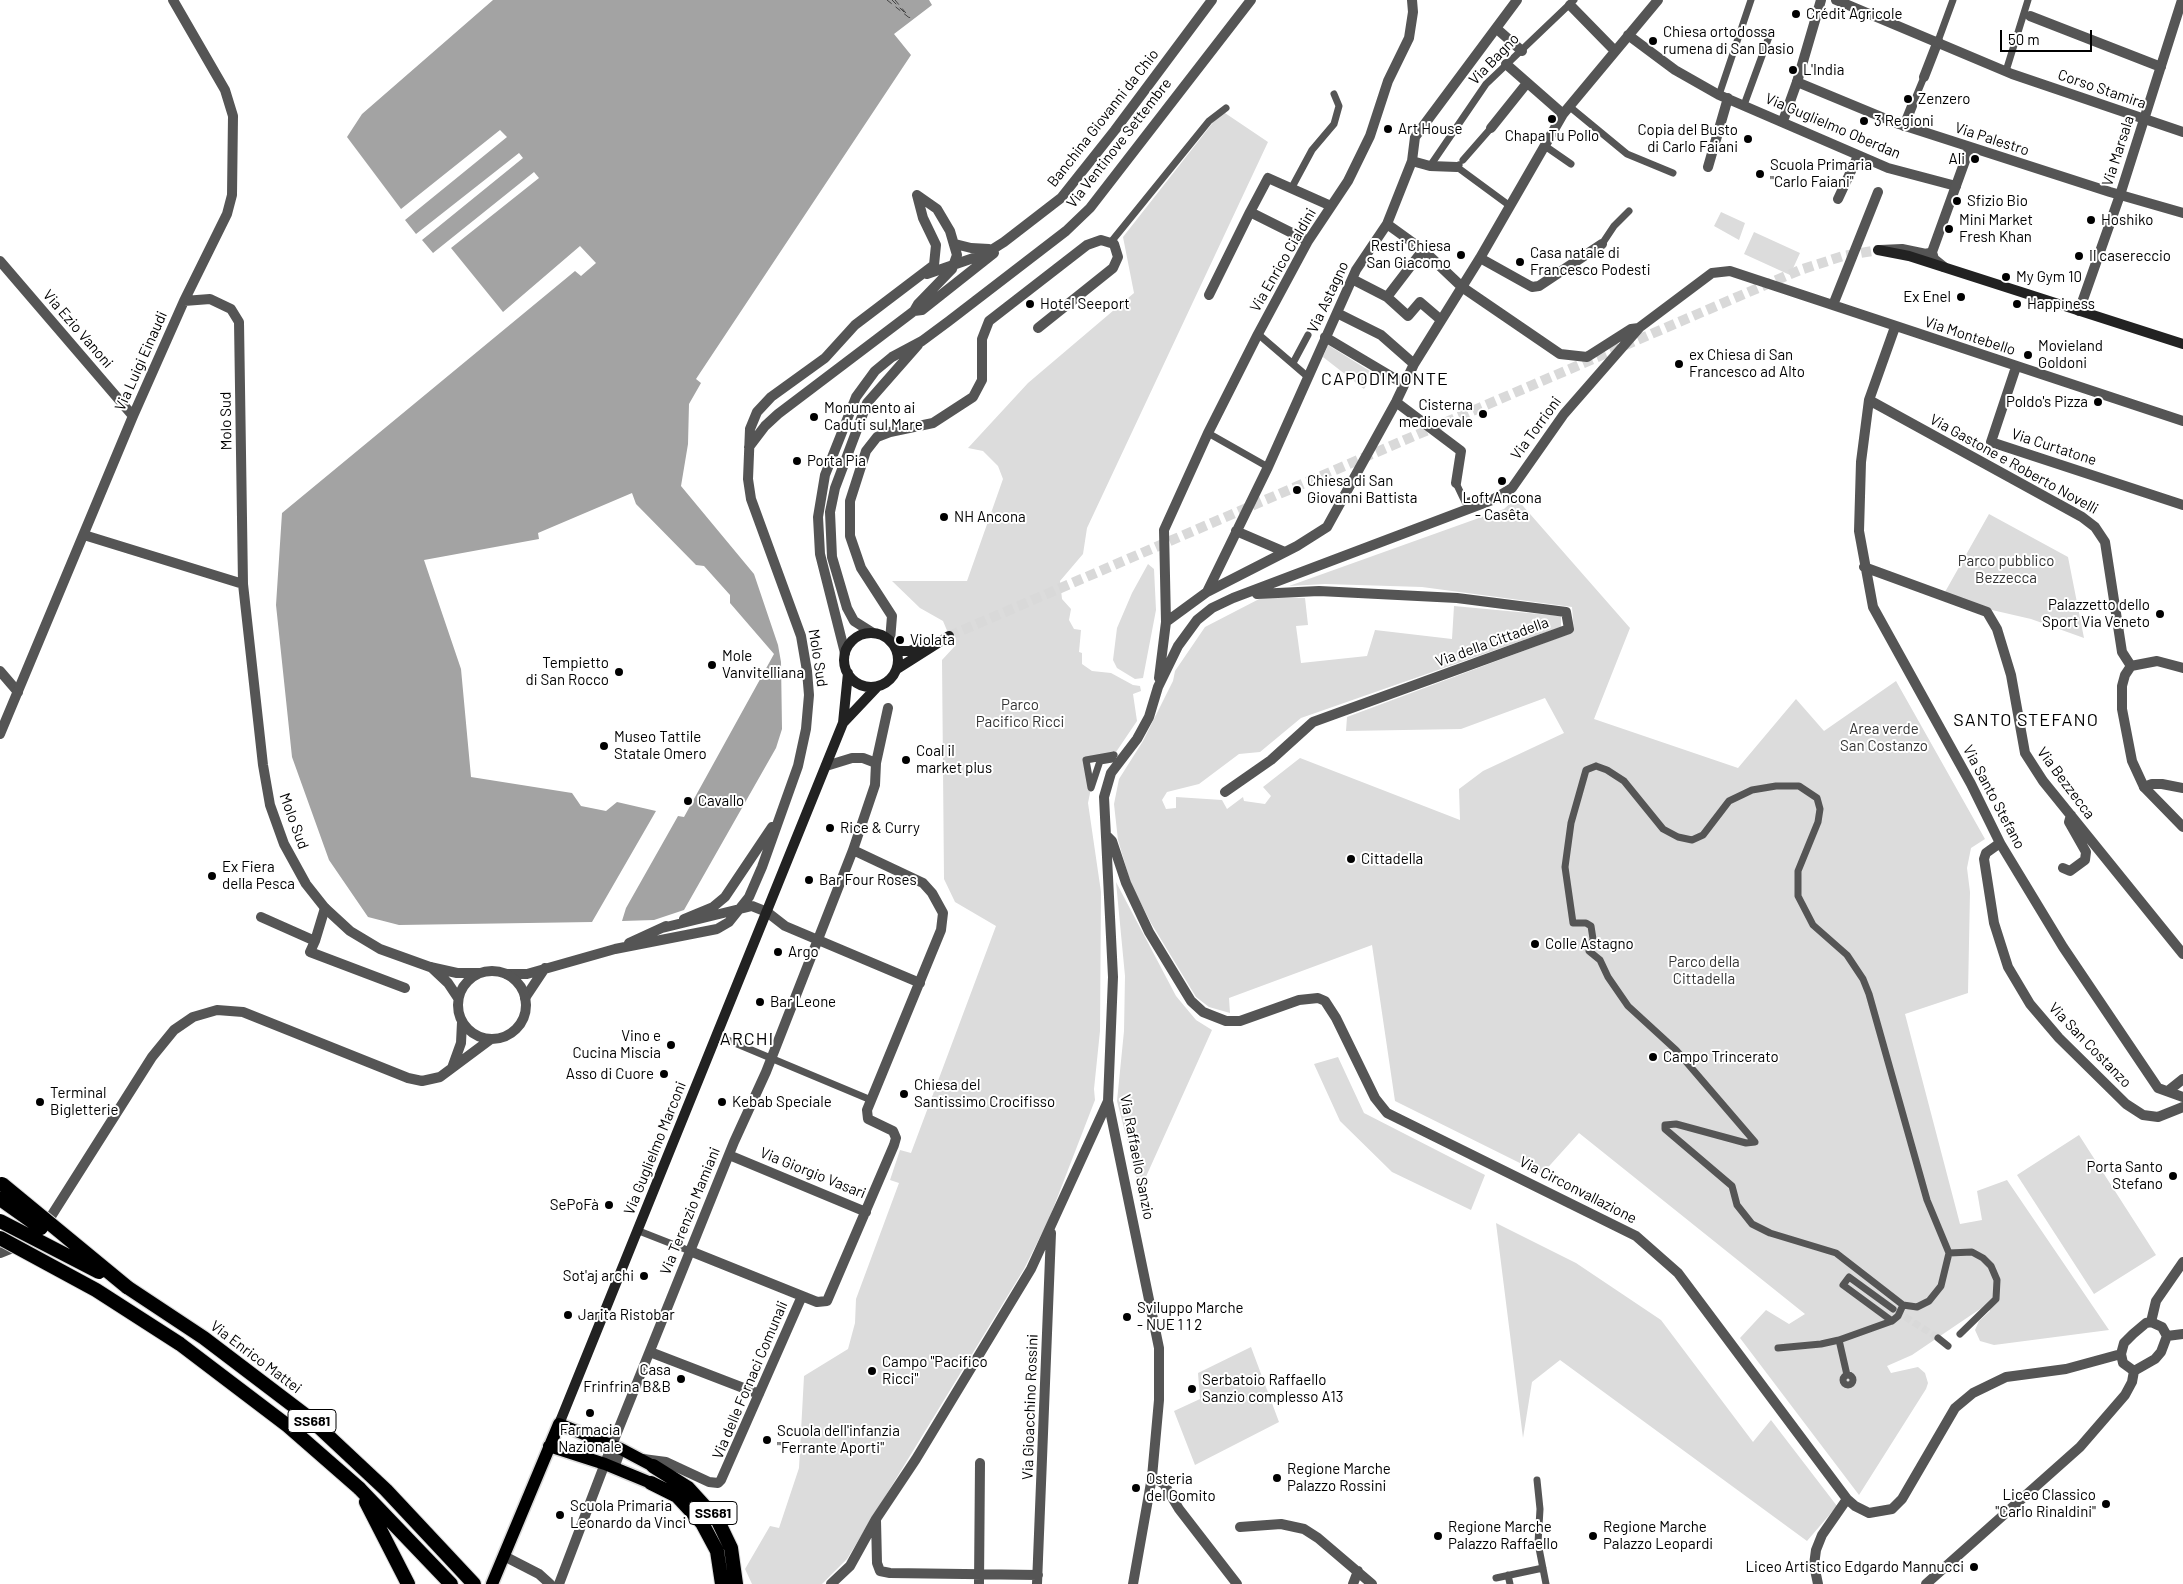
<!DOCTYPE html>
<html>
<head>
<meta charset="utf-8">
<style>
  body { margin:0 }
  #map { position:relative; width:2183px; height:1584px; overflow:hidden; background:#fff; font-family:Barlow,sans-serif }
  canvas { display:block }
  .scale { position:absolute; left:2000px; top:30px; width:92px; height:22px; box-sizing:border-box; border:2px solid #000; border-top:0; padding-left:6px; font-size:15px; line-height:18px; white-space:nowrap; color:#000; -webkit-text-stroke:4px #fff; paint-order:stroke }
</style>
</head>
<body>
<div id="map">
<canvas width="2183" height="1584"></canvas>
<div class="scale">50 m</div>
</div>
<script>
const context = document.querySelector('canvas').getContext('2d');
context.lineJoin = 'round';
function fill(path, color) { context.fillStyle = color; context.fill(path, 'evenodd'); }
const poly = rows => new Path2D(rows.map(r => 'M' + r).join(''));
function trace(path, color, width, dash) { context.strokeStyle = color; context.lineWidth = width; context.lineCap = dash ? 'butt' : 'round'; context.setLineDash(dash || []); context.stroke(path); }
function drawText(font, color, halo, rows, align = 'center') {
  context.font = font + ' Barlow,sans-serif'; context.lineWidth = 4; context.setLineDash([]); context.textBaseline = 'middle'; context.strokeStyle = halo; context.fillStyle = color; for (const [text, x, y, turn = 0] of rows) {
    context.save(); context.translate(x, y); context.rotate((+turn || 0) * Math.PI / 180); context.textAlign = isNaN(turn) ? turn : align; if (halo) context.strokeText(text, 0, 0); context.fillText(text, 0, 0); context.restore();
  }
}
fill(poly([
  [1222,111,1268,142,1087,528,1083,554,1060,581,1062,599,1071,609,1069,620,1074,629,1081,630,1079,652,1082,653,1082,664,1092,671,1111,673,1133,685,1140,686,1141,691,1133,694,1137,721,1114,755,1086,760,1091,788,1088,803,1101,892,1100,1031,1094,1089,1095,1100,1049,1219,1024,1269,847,1559,822,1584,752,1584,745,1569,770,1526,779,1528,799,1468,804,1376,848,1349,855,1323,856,1299,899,1183,890,1180,900,1150,911,1153,996,926,955,902,944,879,942,660,954,647,943,621,920,608,892,581,967,581,1003,479,998,466,983,451,968,448,1028,383,1134,293,1123,237],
  [1721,212,1745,223,1739,240,1714,226],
  [1754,232,1800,253,1790,275,1744,254],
  [1328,345,1373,373,1364,389,1323,357],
  [1516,498,1630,628,1594,719,1738,768,1796,699,1824,731,1896,681,1985,839,1971,848,1967,868,1970,892,1968,993,1905,1014,1960,1224,1982,1220,1977,1191,2007,1180,2109,1330,1994,1345,1980,1341,1975,1330,1979,1321,1990,1311,1986,1305,1912,1355,1887,1366,1891,1373,1918,1367,1925,1373,1928,1383,1926,1389,1859,1495,1740,1338,1766,1310,1789,1324,1805,1314,1579,1133,1542,1174,1395,1101,1372,945,1229,998,1230,1013,1209,1007,1196,997,1151,923,1131,884,1118,840,1114,804,1119,779,1143,741,1173,681,1175,671,1205,627,1263,597,1305,598,1308,625,1296,626,1301,663,1367,656,1375,630,1452,639,1454,606,1561,616,1561,627,1301,718,1260,752,1239,754,1199,784,1167,792,1162,800,1166,809,1176,808,1176,797,1222,800,1227,809,1243,797,1244,801,1265,804,1271,796,1263,787,1300,758,1460,820,1459,789,1483,771,1564,733,1545,698,1461,729,1346,731,1347,717,1574,632,1572,607,1422,587,1325,584,1289,586,1504,509],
  [1989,514,2068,557,2084,638,2031,619,1992,610,1945,592],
  [1148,564,1154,569,1156,610,1143,678,1135,679,1117,668,1113,660,1117,628,1132,593],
  [1116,882,1176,996,1196,1020,1212,1030,1140,1190,1117,1101,1124,1031,1125,976],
  [1338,1057,1364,1113,1485,1175,1471,1210,1392,1172,1340,1121,1314,1064],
  [2079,1135,2156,1255,2094,1294,2017,1175],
  [1496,1223,1576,1263,1661,1320,1753,1442,1771,1420,1837,1506,1807,1541,1560,1360,1532,1382,1523,1438],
  [1251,1347,1279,1422,1195,1465,1174,1411,1200,1399,1198,1373]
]), '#dcdcdc');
fill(poly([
  [493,0,929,0,932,5,894,34,911,55,696,379,701,383,689,404,688,444,681,486,754,574,778,645,781,662,782,729,776,748,684,910,654,920,622,921,626,908,678,816,684,817,774,654,730,603,730,595,704,566,696,565,636,504,632,493,538,533,539,539,424,560,461,669,471,777,572,793,581,806,606,811,617,802,656,811,592,922,399,925,368,917,329,860,292,757,276,605,282,513,575,271,581,276,596,263,580,246,503,312,451,248,539,178,534,172,433,253,422,240,523,158,519,153,416,234,405,220,507,137,500,130,401,209,347,137,362,114]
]), '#a3a3a3');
trace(poly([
  [887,0,912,20],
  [892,0,906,14],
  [895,0,910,18]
]), '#444', 1, [6, 5]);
trace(poly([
  [1896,1311,1938,1338]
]), '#d9d9d9', 7, [7, 3.5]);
trace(poly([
  [949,636,1800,270,1843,256,1878,250]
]), '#d9d9d9', 10, [10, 5]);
const primary = poly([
  [549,1446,605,1464,651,1483],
  [492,1584,559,1424,621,1449,653,1466]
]);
const trunk = poly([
  [127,1287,204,1338,308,1417,386,1490,474,1584],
  [653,1466,688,1488,718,1521,731,1548,736,1584],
  [651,1483,677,1496,702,1523,717,1551,722,1584],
  [359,1488,451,1584],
  [366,1502,408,1584]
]);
trace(primary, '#dbdbdb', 15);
trace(trunk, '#dbdbdb', 16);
trace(poly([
  [1938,41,1953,0],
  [2006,71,2028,0],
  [1719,95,1751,0],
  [1744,105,1770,34],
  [1912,106,1924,77],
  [1570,107,1627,154,1673,173],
  [1545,146,1571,164],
  [1463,160,1491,128],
  [1459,165,1457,167,1510,206],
  [1430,166,1486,84,1574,0],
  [1291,189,1312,150,1334,124,1339,106,1334,94],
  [1111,242,1209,121,1226,108],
  [1602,244,1614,226,1629,211],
  [1258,334,1308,377],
  [1293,363,1308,335],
  [1208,433,1268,467],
  [1456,483,1465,502,1473,500,1476,506],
  [1114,755,1112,759,1100,761,1091,788,1086,760,1114,755],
  [1596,766,1607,770,1624,781,1663,829,1678,837,1692,840,1703,835,1729,801,1752,790,1776,786,1799,786,1817,798,1820,809,1818,822,1798,871,1798,896,1813,925,1847,955,1863,979,1869,994,1927,1200,1949,1253,1941,1286,1929,1301,1917,1307,1903,1305,1836,1253,1770,1233,1752,1224,1737,1205,1732,1186,1665,1129,1665,1125,1676,1124,1746,1143,1755,1142,1676,1050,1628,1006,1608,977,1600,960,1589,951,1593,939,1591,926,1586,923,1573,923,1565,867,1571,823,1586,770,1596,766],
  [718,1036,871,1100],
  [639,1231,690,1251],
  [1949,1253,1972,1252,1983,1258,1991,1266,1997,1280,1996,1299,1960,1334],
  [1892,1321,1843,1285,1849,1277,1893,1309],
  [1938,1338,1948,1346],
  [1839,1340,1847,1375],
  [1778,1348,1821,1344,1839,1340,1892,1321,1898,1316,1903,1305],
  '1843 1380a5 5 0 1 1 10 0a5 5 0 1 1-10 0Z',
  [1537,1480,1540,1509,1538,1543,1546,1584],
  [1508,1575,1510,1584],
  [1496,1578,1543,1568]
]), '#555', 7);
trace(poly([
  [1570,5,1615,51],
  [2030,16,2161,67],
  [1497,29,1522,51],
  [1628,35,1675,70,1719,95,1888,168,1956,186],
  [1506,64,1563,114],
  [1924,77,1938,41],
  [1783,121,1797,82],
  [1904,126,1912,106],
  [1491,128,1527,83],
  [1412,161,1430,166,1457,167],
  [1708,167,1728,98],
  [2120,195,2182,0],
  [1838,199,1858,156],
  [1387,224,1423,250,1462,287,1560,354,1587,357,1631,329,1639,328],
  [1308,241,1250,212,1268,178,1331,206],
  [955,244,971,248,989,249],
  [1480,258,1532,287,1539,286,1602,244],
  [927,274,985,254,1004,242,1061,198,1115,130,1212,0],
  [1352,279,1387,297,1408,316,1420,302,1441,320],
  [1209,295,1250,212],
  [1387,297,1423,250],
  [1833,305,1878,192],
  [914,311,922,310,994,253],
  [1337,313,1381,335,1414,364],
  [1895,327,1869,400,1861,462,1859,531,1873,607,1971,784,2000,843,2063,947,2158,1088,2183,1097],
  [1325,337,1404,384],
  [2016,367,1991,442,2183,505],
  [1869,400,2082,517,2095,527,2105,542,2122,652,2131,666],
  [1396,402,1461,451,1456,483],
  [749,447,765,426,778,414,914,311,918,304,952,269,957,255,950,231,937,209,917,195],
  [1236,531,1285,552],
  [1864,567,1987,612,1997,629,2011,675,2025,753,2043,781,2183,954],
  [1207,592,1268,467,1356,270,1387,224,1412,161,1415,137,1517,0],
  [1166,622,1207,592,1297,546,1327,527,1396,402,1414,364,1480,258,1563,114,1658,0],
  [890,641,892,616,861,568,850,536,850,501,866,451,877,437,890,432,933,423,973,397,982,380,982,339,989,321,1087,245,1101,240,1114,244,1118,257,1113,268,1038,328],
  [0,671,18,692],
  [1159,678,1166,622,1164,530,1208,433,1258,334,1308,241,1348,181,1370,136,1388,81,1409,38,1413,12,1412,0],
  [826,766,852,758,863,758,876,763],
  [2144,787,2152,784,2162,784,2183,788],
  [1225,792,1271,760,1313,722,1569,629,1566,612,1457,598,1319,591,1257,594],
  [1106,835,1112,841,1126,883,1149,932,1191,1001,1203,1012,1226,1021,1240,1021,1299,1000,1318,998,1325,1001,1336,1018,1375,1098,1387,1113,1636,1236,1678,1273,1847,1499,1855,1506,1869,1513,1892,1509,1902,1499,1955,1408,1973,1393,2006,1377,2066,1369,2121,1354],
  [2000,843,1986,853,1984,859,1994,923,2008,967,2030,1004,2059,1038,2126,1104,2143,1115,2158,1117,2183,1107],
  [2063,868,2070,871,2085,860,2086,852,2069,822,2071,815],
  [261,917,315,941,325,908],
  [684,919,713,907,725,897,772,827],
  [662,928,752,906,767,912,785,926,920,983],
  [315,941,310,952,405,988],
  [629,943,666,926],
  [506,974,527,974,615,949,717,929,729,922,749,897,762,867,798,766,806,729,809,695,807,671,801,636,751,499,748,479,750,429,757,412,771,397,825,358,855,325,934,265,936,245,923,218,917,195],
  [525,998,545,968],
  [2168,1091,2183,1079],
  [729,1155,866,1212],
  [690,1251,817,1302,827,1301,894,1145,896,1138,893,1131,868,1119,867,1110,941,930,943,913,932,893,923,883,853,850],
  [2151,1322,2156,1301,2183,1262],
  [2167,1336,2183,1334],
  [650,1352,759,1394],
  [2134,1371,2123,1363,2121,1354,2124,1343,2133,1334,2146,1323,2151,1322,2162,1327,2167,1336],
  [2134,1371,2155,1359,2161,1352,2167,1336],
  [643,1459,666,1462,709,1482,718,1483,721,1480,802,1296],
  [614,1468,621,1449],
  [1152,1477,1164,1484,1179,1509,1237,1584],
  [876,1520,877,1563,880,1571,890,1573,1038,1575],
  [1240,1527,1281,1524,1304,1529,1318,1538,1372,1584],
  [504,1556,539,1574,550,1584],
  [559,1584,612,1445,734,1142,766,1072,853,850,875,785,876,763,888,708],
  [831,1584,850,1566,876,1519,916,1459,1031,1269,1108,1101],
  [979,1584,980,1463],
  [1037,1584,1051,1233],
  [1133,1584,1152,1477,1159,1400,1159,1348,1108,1101,1113,977,1104,797,1111,773,1137,739,1149,717,1158,687,1178,646,1197,620,1212,608,1233,598,1492,500,1512,488,1564,414,1640,327,1712,273,1730,271,2183,421],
  [1353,1584,1358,1571],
  [1818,1584,1814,1565,1816,1550,1822,1535,1847,1499],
  [1926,1584,2080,1447,2125,1395,2132,1382,2134,1371]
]), '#555', 10);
trace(poly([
  [1821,0,1797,82,1896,123,2110,192,2183,213],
  [1836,0,2012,74,2183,132],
  [1880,250,1902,249,1926,254,1932,252],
  [0,261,133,416],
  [1944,267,1934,259,1932,252,1970,147],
  [184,301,210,299,231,309,239,322,243,584,263,765,270,805,284,844,306,884,325,908,350,931,380,949,430,967,457,973,480,973],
  [2079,311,2120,195],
  [84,535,243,584],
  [873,633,854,621,847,608,832,557,830,512,835,488,867,403,918,345],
  [845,653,820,554,818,517,825,475,856,397,875,371,892,357,922,341,949,321,1066,231,1090,208,1251,0],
  [2183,668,2157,661,2131,666,2125,675,2122,686,2122,709,2132,761,2144,787,2183,827],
  [0,734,133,416,184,301,227,214,232,195,233,116,225,90,173,0],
  [431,967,448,983,458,998],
  '458 1005a34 34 0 1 1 68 0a34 34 0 1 1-68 0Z',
  [452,1068,461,1043,462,1022],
  [0,1253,25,1243,50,1218,152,1057,174,1030,193,1017,217,1010,243,1012,408,1078,422,1081,440,1077,491,1039]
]), '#555', 10);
trace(poly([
  [1878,250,1909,256,2183,344],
  '844 660a27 27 0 1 1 54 0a27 27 0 1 1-54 0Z',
  [897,651,910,651,930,643],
  [897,669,949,636],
  [843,723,878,686],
  [559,1424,843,723,848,673]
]), '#222', 10);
trace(primary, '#000', 12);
trace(trunk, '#000', 14);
const trunkBridge = poly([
  [2,1184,127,1287],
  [0,1199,41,1228],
  [0,1221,99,1272],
  [0,1238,96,1290,180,1344,288,1426,359,1488]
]);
trace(trunkBridge, '#dbdbdb', 16, []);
trace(trunkBridge, '#000', 14);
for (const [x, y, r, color] of [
  [1796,14,5,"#000"],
  [1653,41,5,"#000"],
  [1793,70,5,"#000"],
  [1908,99,5,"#000"],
  [1552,119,5,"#000"],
  [1864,121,5,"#000"],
  [1388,129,5,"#000"],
  [1748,139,5,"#000"],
  [1975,159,5,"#000"],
  [1760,174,5,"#000"],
  [1957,201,5,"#000"],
  [2091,220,5,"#000"],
  [1949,229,5,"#000"],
  [1461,255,5,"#000"],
  [2079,256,5,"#000"],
  [1520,262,5,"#000"],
  [2006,277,5,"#000"],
  [1961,297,5,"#000"],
  [1030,304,5,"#000"],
  [2017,304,5,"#000"],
  [2028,355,5,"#000"],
  [1679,364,5,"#000"],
  [2098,402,5,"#000"],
  [1483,414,5,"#000"],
  [814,417,5,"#000"],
  [797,461,5,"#000"],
  [1502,481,5,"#000"],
  [1297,490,5,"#000"],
  [944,517,5,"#000"],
  [2160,614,5,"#000"],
  [900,640,5,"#000"],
  [712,665,5,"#000"],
  [619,672,5,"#000"],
  [604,746,5,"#000"],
  [906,760,5,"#000"],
  [688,801,5,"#000"],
  [830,828,5,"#000"],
  [1351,859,5,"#000"],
  [212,876,5,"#000"],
  [809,880,5,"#000"],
  [1535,944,5,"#000"],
  [778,952,5,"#000"],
  [760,1002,5,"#000"],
  [671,1045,5,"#000"],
  [1653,1057,5,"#000"],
  [664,1074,5,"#000"],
  [904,1094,5,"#000"],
  [40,1102,5,"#000"],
  [722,1102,5,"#000"],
  [2173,1176,5,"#000"],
  [609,1205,5,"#000"],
  [644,1276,5,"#000"],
  [568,1315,5,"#000"],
  [1127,1317,5,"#000"],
  [872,1371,5,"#000"],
  [681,1379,5,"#000"],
  [1192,1389,5,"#000"],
  [590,1413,5,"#000"],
  [767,1440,5,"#000"],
  [1277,1478,5,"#000"],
  [1136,1488,5,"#000"],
  [2106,1504,5,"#000"],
  [560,1515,5,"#000"],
  [1438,1536,5,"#000"],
  [1593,1536,5,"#000"],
  [1974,1567,5,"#000"]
]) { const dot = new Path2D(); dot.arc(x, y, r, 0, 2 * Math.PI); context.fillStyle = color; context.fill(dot); trace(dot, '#fff', 2); }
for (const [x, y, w] of [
  [312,1421,48],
  [713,1513,48]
]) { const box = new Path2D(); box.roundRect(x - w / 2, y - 11.5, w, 23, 4); context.fillStyle = '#fff'; context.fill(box); trace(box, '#000', 1); }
drawText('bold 14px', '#000', null, [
  ["SS681",312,1421],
  ["SS681",713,1513]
]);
drawText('15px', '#000', '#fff', [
  ["Crédit Agricole",1806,14],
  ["Chiesa ortodossa",1663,32],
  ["rumena di San Dasio",1663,49],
  ["L'India",1803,70],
  ["Zenzero",1918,99],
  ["3 Regioni",1874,121],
  ["Art House",1398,129],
  ["Copia del Busto",1738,130,"right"],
  ["di Carlo Faiani",1738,147,"right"],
  ["Chapa Tu Pollo",1552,136,"center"],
  ["Ali",1965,159,"right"],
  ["Scuola Primaria",1770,165],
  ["\"Carlo Faiani\"",1770,182],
  ["Sfizio Bio",1967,201],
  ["Mini Market",1959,220],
  ["Fresh Khan",1959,237],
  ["Hoshiko",2101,220],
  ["Resti Chiesa",1451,246,"right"],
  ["San Giacomo",1451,263,"right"],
  ["Casa natale di",1530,253],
  ["Francesco Podesti",1530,270],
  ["Il casereccio",2089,256],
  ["My Gym 10",2016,277],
  ["Ex Enel",1951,297,"right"],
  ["Hotel Seeport",1040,304],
  ["Happiness",2027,304],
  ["Movieland",2038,346],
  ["Goldoni",2038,363],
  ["ex Chiesa di San",1689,355],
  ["Francesco ad Alto",1689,372],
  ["Poldo's Pizza",2088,402,"right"],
  ["Cisterna",1473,405,"right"],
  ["medioevale",1473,422,"right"],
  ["Monumento ai",824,408],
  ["Caduti sul Mare",824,425],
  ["Porta Pia",807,461],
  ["Chiesa di San",1307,481],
  ["Giovanni Battista",1307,498],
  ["Loft Ancona",1502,498,"center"],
  ["- Casêta",1502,515,"center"],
  ["NH Ancona",954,517],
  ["Palazzetto dello",2150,605,"right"],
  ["Sport Via Veneto",2150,622,"right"],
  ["Violata",910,640],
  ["Mole",722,656],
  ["Vanvitelliana",722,673],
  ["Tempietto",609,663,"right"],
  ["di San Rocco",609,680,"right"],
  ["Museo Tattile",614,737],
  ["Statale Omero",614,754],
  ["Coal il",916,751],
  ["market plus",916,768],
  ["Cavallo",698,801],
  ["Rice & Curry",840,828],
  ["Cittadella",1361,859],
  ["Ex Fiera",222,867],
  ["della Pesca",222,884],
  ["Bar Four Roses",819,880],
  ["Colle Astagno",1545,944],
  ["Argo",788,952],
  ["Bar Leone",770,1002],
  ["Vino e",661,1036,"right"],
  ["Cucina Miscia",661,1053,"right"],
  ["Campo Trincerato",1663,1057],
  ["Asso di Cuore",654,1074,"right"],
  ["Chiesa del",914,1085],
  ["Santissimo Crocifisso",914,1102],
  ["Terminal",50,1093],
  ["Bigletterie",50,1110],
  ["Kebab Speciale",732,1102],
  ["Porta Santo",2163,1167,"right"],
  ["Stefano",2163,1184,"right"],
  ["SePoFà",599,1205,"right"],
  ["Sot'aj archi",634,1276,"right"],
  ["Sviluppo Marche",1137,1308],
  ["- NUE 1 1 2",1137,1325],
  ["Jarita Ristobar",578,1315],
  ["Campo \"Pacifico",882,1362],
  ["Ricci\"",882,1379],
  ["Casa",671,1370,"right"],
  ["Frinfrina B&B",671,1387,"right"],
  ["Serbatoio Raffaello",1202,1380],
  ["Sanzio complesso A13",1202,1397],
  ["Farmacia",590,1430,"center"],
  ["Nazionale",590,1447,"center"],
  ["Scuola dell'infanzia",777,1431],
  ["\"Ferrante Aporti\"",777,1448],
  ["Regione Marche",1287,1469],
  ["Palazzo Rossini",1287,1486],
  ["Osteria",1146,1479],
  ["del Gomito",1146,1496],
  ["Liceo Classico",2096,1495,"right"],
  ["\"Carlo Rinaldini\"",2096,1512,"right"],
  ["Scuola Primaria",570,1506],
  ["Leonardo da Vinci",570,1523],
  ["Regione Marche",1448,1527],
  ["Palazzo Raffaello",1448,1544],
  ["Regione Marche",1603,1527],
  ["Palazzo Leopardi",1603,1544],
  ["Liceo Artistico Edgardo Mannucci",1964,1567,"right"]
], 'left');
drawText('15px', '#000', '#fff', [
  ["Via Bagno",1494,59,-46],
  ["Corso Stamira",2102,89,19],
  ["Banchina Giovanni da Chio",1103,118,-52],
  ["Via Guglielmo Oberdan",1833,126,23],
  ["Via Palestro",1992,139,18],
  ["Via Ventinove Settembre",1119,143,-52],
  ["Via Marsala",2118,151,-72],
  ["Via Enrico Cialdini",1283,260,-60],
  ["Via Astagno",1328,297,-65],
  ["Via Ezio Vanoni",78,329,49],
  ["Via Montebello",1970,336,18],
  ["Via Luigi Einaudi",141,361,-66],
  ["Molo Sud",226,421,-91],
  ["Via Torrioni",1536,428,-54],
  ["Via Curtatone",2054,447,18],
  ["Via Gastone e Roberto Novelli",2014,464,29],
  ["Via della Cittadella",1492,642,-20],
  ["Molo Sud",818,658,81],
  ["Via Bezzecca",2066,783,53],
  ["Via Santo Stefano",1994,797,62],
  ["Molo Sud",294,821,70],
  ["Via San Costanzo",2090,1045,46],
  ["Via Guglielmo Marconi",655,1148,-68],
  ["Via Raffaello Sanzio",1137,1157,79],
  ["Via Giorgio Vasari",813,1173,22],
  ["Via Circonvallazione",1578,1190,27],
  ["Via Terenzio Mamiani",690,1211,-68],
  ["Via Enrico Mattei",256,1357,37],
  ["Via delle Fornaci Comunali",750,1380,-67],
  ["Via Gioacchino Rossini",1030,1407,-88]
]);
drawText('15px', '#333', '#fff', [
  ["Parco pubblico",2006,561],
  ["Bezzecca",2006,578],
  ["Parco",1020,705],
  ["Pacifico Ricci",1020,722],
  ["Area verde",1884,729],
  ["San Costanzo",1884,746],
  ["Parco della",1704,962],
  ["Cittadella",1704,979]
]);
context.letterSpacing = '1px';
drawText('18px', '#000', '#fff', [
  ["CAPODIMONTE",1385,379],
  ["SANTO STEFANO",2026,720],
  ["ARCHI",747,1039]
]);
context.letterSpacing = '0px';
</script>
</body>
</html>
